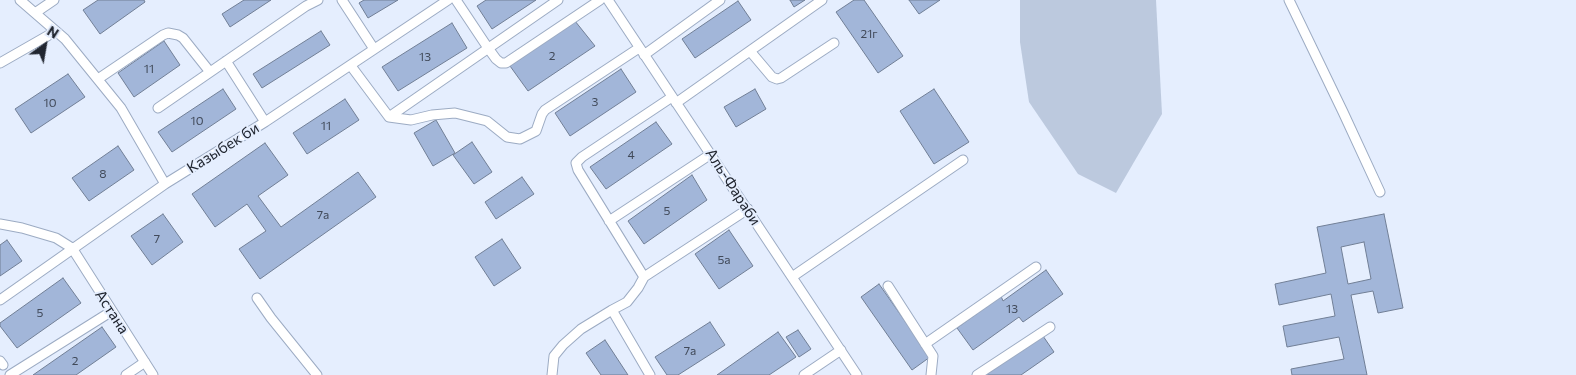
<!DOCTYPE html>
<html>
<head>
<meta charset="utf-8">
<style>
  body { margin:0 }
  #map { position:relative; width:1576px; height:375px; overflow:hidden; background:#e5eefe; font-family:Commissioner,sans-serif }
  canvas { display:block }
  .north { position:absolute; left:20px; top:20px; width:50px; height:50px; -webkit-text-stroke:4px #e5eefe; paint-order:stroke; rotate:32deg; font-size:14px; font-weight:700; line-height:20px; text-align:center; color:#212630 }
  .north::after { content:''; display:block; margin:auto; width:18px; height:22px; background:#212630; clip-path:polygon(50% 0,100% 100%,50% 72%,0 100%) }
</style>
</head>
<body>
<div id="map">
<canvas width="1576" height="375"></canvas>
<div class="north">N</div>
</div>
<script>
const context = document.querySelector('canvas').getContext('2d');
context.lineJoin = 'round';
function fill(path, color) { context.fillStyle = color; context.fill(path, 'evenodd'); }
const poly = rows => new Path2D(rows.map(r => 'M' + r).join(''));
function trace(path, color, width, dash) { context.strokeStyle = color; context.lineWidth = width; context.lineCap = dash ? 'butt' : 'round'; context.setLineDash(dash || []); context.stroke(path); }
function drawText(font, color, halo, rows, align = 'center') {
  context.font = font + ' Commissioner,sans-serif'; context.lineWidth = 4; context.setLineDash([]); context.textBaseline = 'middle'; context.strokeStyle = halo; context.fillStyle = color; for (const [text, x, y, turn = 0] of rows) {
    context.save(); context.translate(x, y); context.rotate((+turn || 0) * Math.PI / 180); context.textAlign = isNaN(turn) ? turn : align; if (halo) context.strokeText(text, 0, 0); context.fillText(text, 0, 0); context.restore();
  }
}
fill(poly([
  [1020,0,1156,0,1162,114,1116,193,1078,174,1029,102,1020,42]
]), '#bcc9de');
const building = poly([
  [98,0,144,0,145,2,100,34,83,10,98,0],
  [244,0,271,0,230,27,222,14,244,0],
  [364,0,398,0,368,18,359,3,364,0],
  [486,0,536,0,492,29,477,6,486,0],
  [790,0,805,0,794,7,790,0],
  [854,0,864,0,903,56,878,73,836,12,854,0],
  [909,0,940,0,919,14,909,0],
  [738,1,751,20,695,58,682,39,738,1],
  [575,21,595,46,528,91,510,66,575,21],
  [452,23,467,48,398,91,382,67,452,23],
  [321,31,330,45,262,88,253,74,321,31],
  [164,41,180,65,134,97,118,73,164,41],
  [621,69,636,92,570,136,555,113,621,69],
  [68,74,85,97,31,133,15,109,68,74],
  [223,89,236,109,172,152,158,132,223,89],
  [755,89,766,109,736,127,724,107,755,89],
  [934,89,969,142,934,164,900,111,934,89],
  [345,99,359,120,307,154,293,133,345,99],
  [436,120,455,153,433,166,414,133,436,120],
  [656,122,672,144,606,189,590,167,656,122],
  [472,142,492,172,474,184,453,155,472,142],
  [265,143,288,175,258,196,281,227,358,172,376,197,260,279,239,249,266,231,247,204,215,227,192,194,265,143],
  [118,146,134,170,89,201,72,178,118,146],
  [692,175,707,200,644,244,628,221,692,175],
  [522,177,534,194,496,219,485,202,522,177],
  [163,214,183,242,152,265,131,236,163,214],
  [1384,214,1403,308,1378,313,1373,291,1351,295,1367,375,1292,375,1291,369,1344,359,1339,337,1287,347,1283,326,1335,316,1331,294,1279,305,1275,284,1326,273,1317,227,1384,214],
  [1364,242,1371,279,1348,284,1341,247,1364,242],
  [729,230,753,266,719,289,695,254,729,230],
  [502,239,521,268,494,286,475,257,502,239],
  [7,240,22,261,0,276,0,245,7,240],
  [1046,270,1063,294,1023,322,1019,317,973,350,957,328,1001,296,1003,301,1046,270],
  [63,278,81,303,17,348,0,326,0,323,63,278],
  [879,284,930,357,912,370,861,297,879,284],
  [710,322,725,345,678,375,667,375,655,357,710,322],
  [102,327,116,347,76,375,33,375,102,327],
  [798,330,811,349,799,357,786,337,798,330],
  [778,332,796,357,769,375,717,375,778,332],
  [1043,336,1054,352,1021,375,984,375,1043,336],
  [605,340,628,375,601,375,586,353,605,340]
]);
fill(building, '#a2b6d9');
trace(building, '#717f96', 1);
const minor = poly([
  [20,0,65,39,121,108,165,184],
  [342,0,374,49],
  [456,0,488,48,496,59,501,63,506,63,600,0],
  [608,0,857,375],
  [1289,0,1343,112,1380,192],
  [35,13,54,0],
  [750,51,772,77,777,79,781,78,834,43],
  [644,55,720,0],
  [226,61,265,122],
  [0,63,56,31],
  [351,66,389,117,411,120,432,115,455,113,487,121,507,137,520,139,536,131,542,114,545,110,639,48],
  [98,79,163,35,168,33,178,35,183,38,210,72],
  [676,103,822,0],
  [158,108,306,6,318,0],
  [389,117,558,0],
  [609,221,711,154],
  [0,224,22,228,56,238,72,248,153,375],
  [644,277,578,170,576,163,582,157,672,97],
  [792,277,963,160],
  [888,286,933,356,931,375],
  [257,298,271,318,317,375],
  [0,300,165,184,265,122,448,0],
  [925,344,1036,267],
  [0,361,3,365],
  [10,375,112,311],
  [126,375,145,362],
  [552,375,554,356,563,345,581,329,612,310],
  [650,375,612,310,627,302,638,288,644,277,748,209],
  [804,375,841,350],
  [977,375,1050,327]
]);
trace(minor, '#9cabc3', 11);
trace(minor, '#fff', 9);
drawText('12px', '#414a5a', null, [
  ["21г",869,34],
  ["2",552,56],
  ["13",425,57],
  ["11",149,69],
  ["3",595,102],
  ["10",50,103],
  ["10",197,121],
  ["11",326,126],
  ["4",631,155],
  ["8",103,174],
  ["5",667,211],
  ["7а",323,215],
  ["7",157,239],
  ["5а",724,260],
  ["13",1012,309],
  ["5",40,313],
  ["7а",690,351],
  ["2",75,361]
]);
drawText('15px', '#212630', '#e5eefe', [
  ["Казыбек би",223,148,-32],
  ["Аль-Фараби",733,187,57],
  ["Астана",112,312,57]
]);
</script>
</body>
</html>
